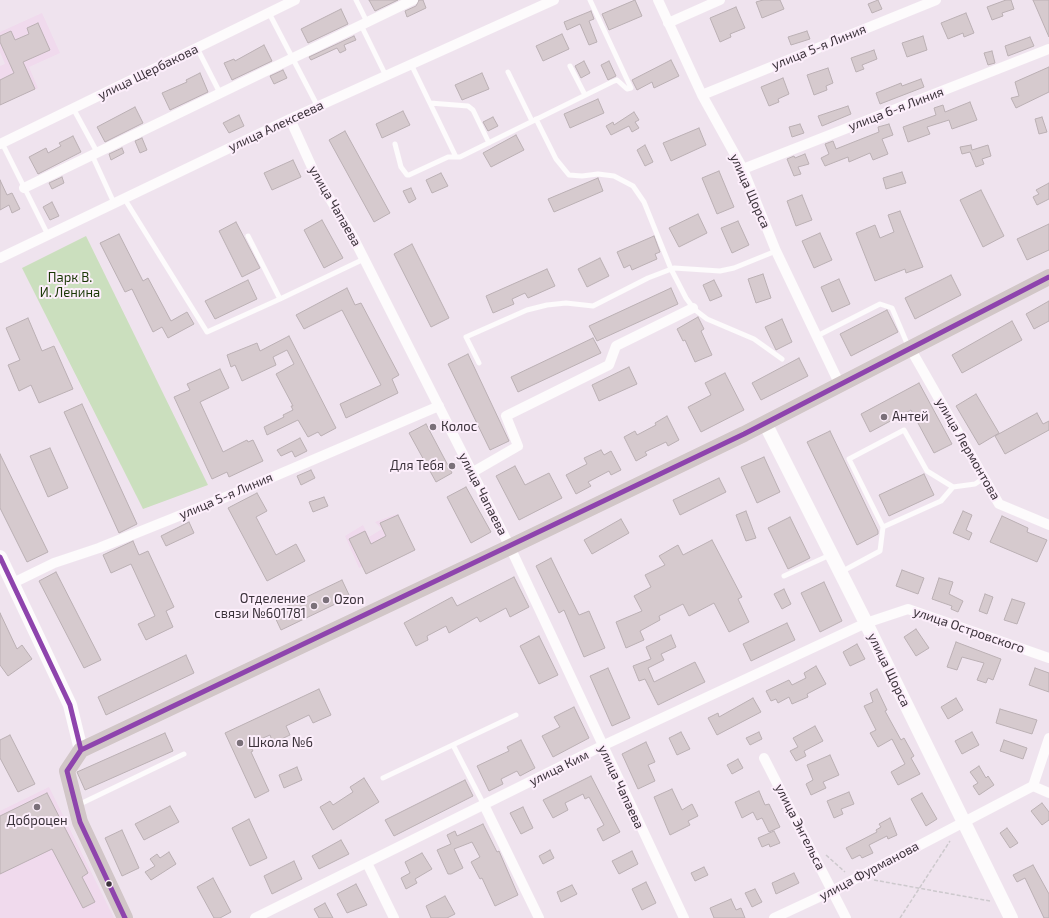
<!DOCTYPE html>
<html>
<head>
<meta charset="utf-8">
<style>
  body { margin:0 }
  canvas { display:block; background:#efe3ee }
</style>
</head>
<body>
<canvas width="1049" height="918"></canvas>
<script>
const context = document.querySelector('canvas').getContext('2d');
context.lineJoin = 'round';
function fill(path, color) { context.fillStyle = color; context.fill(path, 'evenodd'); }
const poly = rows => new Path2D(rows.map(r => 'M' + r).join(''));
function trace(path, color, width, dash) { context.strokeStyle = color; context.lineWidth = width; context.lineCap = dash ? 'butt' : 'round'; context.setLineDash(dash || []); context.stroke(path); }
function drawText(font, color, halo, rows, align = 'center') {
  context.font = font + ' "Exo 2",sans-serif'; context.lineWidth = 4; context.setLineDash([]); context.textBaseline = 'middle'; context.strokeStyle = halo; context.fillStyle = color; for (const [text, x, y, turn = 0] of rows) {
    context.save(); context.translate(x, y); context.rotate((+turn || 0) * Math.PI / 180); context.textAlign = isNaN(turn) ? turn : align; if (halo) context.strokeText(text, 0, 0); context.fillText(text, 0, 0); context.restore();
  }
}
fill(poly([
  [42,13,60,53,29,67,38,88,0,105,0,66,5,64,0,52,0,32],
  [397,514,411,544,359,568,345,536,363,525,369,537,382,529,375,522],
  [49,787,114,918,0,918,0,811]
]), '#f0daed');
fill(poly([
  [86,236,208,485,143,509,22,268]
]), '#cbdfbe');
const building = poly([
  [369,0,398,0,375,11,369,0],
  [419,0,423,0,426,8,407,17,405,11,416,6,419,0],
  [635,0,642,16,609,30,602,14,635,0],
  [763,0,780,0,784,9,762,18,756,2,763,0],
  [878,0,882,9,872,13,868,4,878,0],
  [1006,0,1011,0,1014,9,1002,13,1003,16,992,20,987,7,1006,0],
  [1033,0,1049,0,1049,37,1033,0],
  [736,7,745,28,730,34,731,37,720,42,710,18,736,7],
  [341,9,348,24,308,43,301,29,341,9],
  [591,11,594,19,589,21,597,42,589,45,580,24,567,30,564,22,591,11],
  [966,13,974,33,964,37,963,33,948,39,941,23,966,13],
  [38,23,50,50,23,62,35,89,0,105,0,80,14,73,0,42,0,36,11,31,15,40,29,34,27,28,38,23],
  [807,31,810,39,791,45,788,37,807,31],
  [562,34,569,49,543,61,536,46,562,34],
  [354,36,356,40,344,45,346,50,340,53,337,48,311,60,309,57,354,36],
  [923,36,927,50,907,57,902,43,923,36],
  [1030,37,1034,46,1008,56,1005,46,1030,37],
  [264,45,272,61,232,80,224,63,234,59,235,61,264,45],
  [874,50,877,59,862,65,864,69,856,72,851,58,874,50],
  [992,51,995,63,988,65,984,53,992,51],
  [671,60,679,76,654,88,652,82,637,90,632,80,671,60],
  [584,61,590,73,581,78,575,66,584,61],
  [609,61,616,76,608,80,601,65,609,61],
  [1049,67,1049,92,1016,108,1011,98,1019,96,1015,82,1049,67],
  [828,68,833,83,826,86,827,90,814,95,807,75,828,68],
  [283,70,287,78,274,84,270,76,283,70],
  [200,73,208,92,170,110,162,93,187,82,186,80,200,73],
  [482,73,489,89,462,100,455,85,482,73],
  [783,78,789,94,778,99,779,102,769,106,761,87,783,78],
  [921,79,924,87,880,104,876,93,901,83,902,86,921,79],
  [598,99,604,113,570,128,564,114,598,99],
  [970,102,977,120,952,129,949,120,927,127,930,134,908,142,903,127,936,115,934,108,943,105,945,112,970,102],
  [848,106,851,114,822,126,818,116,848,106],
  [135,107,143,123,105,142,97,127,135,107],
  [403,111,410,125,382,138,376,124,403,111],
  [634,112,639,120,635,122,639,128,632,132,629,126,611,135,606,126,613,122,614,125,634,112],
  [239,115,244,126,229,133,223,123,239,115],
  [493,117,498,126,488,131,483,122,493,117],
  [1042,117,1047,132,1039,134,1035,119,1042,117],
  [800,124,804,133,792,137,789,127,800,124],
  [889,124,893,135,882,139,888,154,873,160,870,153,849,162,848,157,825,166,821,158,829,154,825,144,833,141,836,149,879,132,878,127,889,124],
  [699,128,706,145,671,161,663,143,699,128],
  [345,131,390,213,374,222,329,140,345,131],
  [516,135,524,150,491,167,483,153,516,135],
  [73,136,81,152,38,174,29,157,46,148,48,153,61,146,59,143,73,136],
  [142,138,147,150,140,153,135,141,142,138],
  [645,145,653,162,645,166,637,150,645,145],
  [971,145,972,150,988,145,991,156,982,159,984,164,976,167,970,152,962,154,960,147,971,145],
  [122,148,124,153,111,160,109,154,122,148],
  [805,154,809,164,798,167,801,174,794,176,787,159,794,156,795,158,805,154],
  [293,160,301,177,272,190,264,173,293,160],
  [719,171,734,207,717,214,702,178,719,171],
  [902,172,906,183,886,189,883,178,902,172],
  [441,173,448,186,432,193,426,180,441,173],
  [62,177,64,183,52,189,49,183,62,177],
  [598,178,603,191,554,212,548,199,598,178],
  [0,180,7,195,12,193,20,209,12,213,9,205,0,210,0,180],
  [1049,183,1049,199,1037,205,1033,197,1039,194,1036,190,1049,183],
  [411,188,416,199,409,203,403,191,411,188],
  [981,190,1004,236,983,247,960,200,981,190],
  [802,195,812,220,796,226,787,201,802,195],
  [52,202,59,216,50,220,43,207,52,202],
  [900,211,923,267,906,273,905,269,875,281,856,233,875,225,880,238,894,232,888,215,900,211],
  [698,214,707,233,679,247,669,228,698,214],
  [322,220,343,258,324,268,304,230,322,220],
  [738,221,749,245,732,253,721,228,738,221],
  [236,222,260,268,242,277,219,231,236,222],
  [1049,224,1049,250,1027,260,1017,239,1049,224],
  [820,233,832,260,814,268,802,241,820,233],
  [119,234,143,281,148,278,171,321,187,312,194,324,168,338,162,327,153,332,132,289,125,292,100,243,119,234],
  [654,236,660,252,655,254,657,259,632,270,630,265,624,268,617,252,654,236],
  [412,244,449,318,431,327,394,254,412,244],
  [600,258,609,276,587,287,578,269,600,258],
  [547,269,555,286,528,298,525,293,512,299,514,304,493,313,486,296,547,269],
  [763,274,771,298,756,303,748,279,763,274],
  [951,275,961,295,915,319,905,298,951,275],
  [839,279,850,304,832,312,821,287,839,279],
  [248,280,257,299,215,319,205,301,248,280],
  [714,280,722,296,710,301,703,285,714,280],
  [347,288,355,305,361,303,399,375,392,379,398,393,346,418,340,404,381,385,342,310,304,329,296,315,347,288],
  [671,288,678,304,597,341,589,326,671,288],
  [1049,301,1049,321,1034,329,1026,314,1049,301],
  [887,310,898,332,851,356,840,334,887,310],
  [698,317,704,329,701,331,712,355,695,362,685,340,683,341,677,329,698,317],
  [28,318,42,351,54,346,73,389,39,403,31,385,19,391,8,365,20,360,6,328,28,318],
  [782,319,792,342,776,350,765,327,782,319],
  [1012,321,1022,340,962,373,952,355,1012,321],
  [289,336,336,428,321,436,318,432,308,437,298,420,267,435,264,427,284,417,283,415,293,410,291,406,293,406,276,374,294,364,287,350,273,357,276,365,242,381,235,365,231,367,227,355,257,343,260,351,289,336],
  [593,338,601,353,518,392,511,377,593,338],
  [468,354,509,441,490,450,448,364,468,354],
  [799,358,808,376,761,400,752,383,799,358],
  [629,367,637,384,599,401,592,385,629,367],
  [220,369,229,388,200,402,223,452,247,440,248,442,253,440,263,461,229,477,227,472,212,479,174,397,190,390,187,384,220,369],
  [725,373,744,410,701,432,688,407,711,395,705,383,725,373],
  [919,383,952,444,934,453,911,410,870,432,861,414,919,383],
  [976,394,999,433,979,445,956,406,976,394],
  [82,404,137,524,119,533,64,412,82,404],
  [1037,413,1043,424,1049,421,1049,430,1005,454,995,436,1037,413],
  [667,416,679,440,668,446,666,442,645,452,647,455,636,461,624,437,635,431,637,435,656,425,655,423,667,416],
  [426,424,452,473,436,482,409,433,426,424],
  [830,431,878,531,878,534,857,545,807,442,830,431],
  [300,438,307,451,295,457,292,451,281,456,277,450,300,438],
  [50,448,68,488,48,497,30,456,50,448],
  [601,450,604,455,611,451,621,470,611,475,609,471,588,482,591,486,576,494,566,475,587,464,584,458,601,450],
  [0,454,48,552,27,562,0,508,0,454],
  [764,457,780,492,757,503,741,467,764,457],
  [515,466,525,485,549,473,562,498,519,520,496,476,515,466],
  [311,470,315,478,301,485,297,476,311,470],
  [924,474,934,495,889,516,879,495,924,474],
  [719,478,726,492,680,515,673,500,719,478],
  [466,487,491,532,471,543,447,497,466,487],
  [257,493,267,511,256,517,276,555,296,544,305,561,267,581,228,508,257,493],
  [324,497,328,506,313,512,309,502,324,497],
  [746,511,756,538,746,541,736,515,746,511],
  [963,511,972,515,966,530,972,533,969,540,953,533,963,511],
  [398,515,415,550,366,574,349,539,365,531,371,544,386,536,380,523,398,515],
  [1002,516,1028,528,1027,532,1047,540,1037,562,990,542,1002,516],
  [790,517,810,558,788,569,768,528,790,517],
  [621,519,629,533,592,554,584,540,621,519],
  [189,522,194,533,166,546,161,536,189,522],
  [712,540,742,597,738,599,749,622,729,632,714,603,689,616,683,604,659,616,660,620,640,631,644,640,626,648,616,622,642,611,634,596,651,587,645,575,665,565,659,556,678,545,683,555,712,540],
  [133,541,139,555,148,551,174,607,166,611,173,627,146,640,138,624,155,616,131,564,111,573,103,555,133,541],
  [551,558,579,615,589,611,605,648,584,657,564,610,559,613,536,566,551,558],
  [902,570,924,578,918,594,896,586,902,570],
  [56,572,101,660,84,668,39,581,56,572],
  [514,577,529,607,510,617,506,608,480,622,477,617,449,633,446,626,427,636,428,640,416,646,404,623,452,597,457,606,514,577],
  [939,578,953,582,949,594,963,601,958,612,951,609,952,606,932,599,939,578],
  [342,580,350,597,281,630,273,613,342,580],
  [824,582,842,621,820,632,801,593,824,582],
  [784,589,791,604,782,609,774,594,784,589],
  [985,594,993,597,987,614,979,611,985,594],
  [1012,599,1025,603,1017,624,1004,620,1012,599],
  [0,613,17,649,22,645,32,659,8,676,0,665,0,613],
  [787,623,795,640,751,661,743,644,787,623],
  [916,629,929,648,916,656,904,637,916,629],
  [671,635,676,647,661,654,664,660,648,668,654,682,695,662,705,682,658,705,645,679,639,681,633,666,651,659,646,647,671,635],
  [539,636,558,675,539,684,520,646,539,636],
  [956,642,1001,659,993,680,988,678,986,683,977,680,984,663,962,657,957,670,947,667,956,642],
  [857,644,865,659,850,666,843,652,857,644],
  [186,655,194,673,106,715,98,697,186,655],
  [816,666,826,684,807,694,808,697,792,704,789,697,778,703,776,699,771,701,766,691,789,680,792,685,806,678,804,673,816,666],
  [608,668,630,718,612,726,590,676,608,668],
  [1035,668,1049,673,1049,692,1029,685,1035,668],
  [319,689,331,715,313,723,309,715,286,726,290,735,273,743,270,735,249,744,253,751,251,752,269,791,255,798,225,733,319,689],
  [877,689,887,710,885,711,901,740,904,738,914,756,911,758,920,774,898,785,891,772,905,764,892,739,878,747,870,733,876,730,864,706,873,702,870,693,877,689],
  [753,698,761,712,717,735,708,718,718,713,719,717,753,698],
  [956,698,963,710,948,719,941,707,956,698],
  [574,707,589,738,553,757,542,736,560,727,554,717,574,707],
  [1000,709,1037,720,1032,734,996,723,1000,709],
  [815,726,823,741,804,751,806,756,796,761,790,751,798,747,793,738,815,726],
  [681,732,690,749,677,755,669,738,681,732],
  [759,732,762,739,750,745,746,738,759,732],
  [972,732,979,745,962,754,955,741,972,732],
  [165,733,173,751,85,790,77,772,165,733],
  [10,735,35,784,18,792,0,758,0,740,10,735],
  [521,740,535,768,520,776,517,771,501,779,503,784,489,791,477,766,509,751,507,747,521,740],
  [1004,740,1027,748,1023,759,1000,751,1004,740],
  [646,742,655,762,648,765,655,781,638,789,622,754,646,742],
  [830,755,839,775,823,782,826,788,811,795,806,784,813,780,807,765,830,755],
  [738,759,743,768,732,774,727,765,738,759],
  [979,766,986,778,988,776,994,785,979,795,973,786,978,783,970,772,979,766],
  [297,767,302,780,284,788,279,775,297,767],
  [591,776,620,832,603,841,597,829,604,825,589,797,585,799,583,794,565,803,568,810,553,818,543,800,591,776],
  [364,778,379,802,333,830,320,807,330,801,333,805,353,792,350,787,364,778],
  [465,780,473,796,394,836,385,820,465,780],
  [672,789,682,810,692,804,698,816,688,821,690,825,670,835,654,797,672,789],
  [759,791,765,805,769,804,780,827,769,832,762,818,757,820,753,812,742,818,735,802,759,791],
  [849,792,854,804,841,809,843,814,834,818,827,801,849,792],
  [47,793,88,873,82,877,95,902,83,908,52,849,0,874,0,816,47,793],
  [922,793,937,819,926,826,911,799,922,793],
  [1042,803,1049,812,1049,820,1042,825,1031,811,1042,803],
  [170,806,179,822,144,840,135,824,170,806],
  [523,807,533,828,521,834,510,813,523,807],
  [890,818,897,835,888,839,887,836,869,845,873,853,862,858,860,855,852,859,846,848,877,832,876,830,881,827,879,824,890,818],
  [249,819,267,858,250,866,232,828,249,819],
  [483,824,497,852,499,851,518,895,495,906,482,878,480,879,471,862,480,857,472,842,454,849,463,868,451,874,448,874,437,850,451,844,447,835,455,831,457,836,483,824],
  [1007,828,1018,843,1010,848,1000,833,1007,828],
  [122,830,139,868,122,876,105,838,122,830],
  [774,831,780,843,770,847,769,844,762,847,758,838,774,831],
  [341,840,349,854,319,869,312,856,341,840],
  [550,850,554,858,543,864,539,856,550,850],
  [632,851,638,864,619,874,612,861,632,851],
  [169,852,176,864,151,880,145,872,155,866,150,859,157,854,160,858,169,852],
  [422,853,432,869,415,879,417,883,406,889,401,878,410,873,405,862,422,853],
  [294,861,302,879,272,894,264,876,294,861],
  [1033,865,1049,894,1049,918,1044,918,1025,878,1017,882,1013,875,1033,865],
  [704,867,708,875,695,881,691,873,704,867],
  [794,873,799,883,776,894,772,883,794,873],
  [213,878,231,912,220,918,214,918,197,887,213,878],
  [646,882,656,903,642,910,632,889,646,882],
  [356,884,367,905,347,913,337,894,356,884],
  [572,885,577,894,561,902,557,892,572,885],
  [755,889,762,902,752,907,745,893,755,889],
  [445,896,455,914,447,918,431,918,426,906,445,896],
  [731,899,736,910,741,908,745,918,714,918,710,908,731,899],
  [325,903,333,918,319,918,314,909,325,903]
]);
fill(building, '#d6cace');
trace(building, '#bbb0b4', 1);
trace(poly([
  [826,855,845,872],
  [874,880,990,901],
  [900,918,950,841]
]), '#cdc9cd', 1.5, [4, 2]);
trace(poly([
  [356,0,367,22],
  [269,13,318,107],
  [361,25,386,76],
  [197,48,220,93],
  [411,64,456,157],
  [570,66,585,95],
  [508,72,532,121],
  [430,103,468,106,473,110,489,143],
  [73,108,97,152],
  [536,119,556,159,569,175,582,176,598,174,614,176,633,186,644,202,671,269,686,298,694,309,707,319,754,339,782,359],
  [2,143,48,235],
  [395,144,401,167,407,175,409,175,448,157,460,157,612,82,617,80,627,89,631,88,590,0],
  [92,155,114,203],
  [124,198,207,332,280,299],
  [248,236,280,299,364,259],
  [817,336,880,304,892,308,909,348],
  [479,363,466,337,527,310,547,305,566,303,593,306,648,278,674,268,720,271,734,268,776,251],
  [883,527,849,459,904,430,927,471,953,487],
  [841,572,880,551,883,527,941,501,953,487,975,484,984,478],
  [784,576,830,555],
  [453,745,484,805],
  [383,778,516,715],
  [78,805,184,754]
]), '#fdfbfc', 5);
trace(poly([
  [658,0,702,95,743,169,776,251,840,385],
  [668,23,720,0],
  [702,95,936,0],
  [290,119,315,174,353,237,510,547,684,918],
  [0,144,295,0],
  [743,169,1049,49],
  [24,188,413,0],
  [0,258,290,119,554,0],
  [910,348,999,504,1049,525],
  [473,472,518,446,506,416,609,365,616,346,693,308],
  [13,583,54,563,99,548,226,497,439,406],
  [764,758,846,918],
  [1033,786,1049,793],
  [484,805,539,918],
  [367,863,394,918],
  [255,918,602,746,866,623,908,609,1049,658],
  [774,918,832,891,1033,786,1049,738]
]), '#fdfbfc', 10);
trace(poly([
  [765,423,866,623,1011,918],
  [0,557,70,705,81,750]
]), '#fdfbfc', 14);
trace(poly([
  [125,918,80,822,67,771,81,750,510,547,744,434,1049,277]
]), '#d1c6c7', 16);
trace(poly([
  [0,557,70,705,81,750,67,771,80,822,125,918],
  [81,750,744,434,1049,277]
]), '#8e44ad', 5);
for (const [x, y, r, color] of [
  [884,417,4,"#7a7079"],
  [433,427,4,"#7a7079"],
  [452,466,4,"#7a7079"],
  [326,600,4,"#7a7079"],
  [314,606,4,"#7a7079"],
  [240,743,4,"#7a7079"],
  [37,807,4,"#7a7079"],
  [109,884,3.5,"#3b323a"]
]) { const dot = new Path2D(); dot.arc(x, y, r, 0, 2 * Math.PI); context.fillStyle = color; context.fill(dot); trace(dot, '#fceefb', 1.5); }
drawText('13px', '#3b323a', '#fceefb', [
  ["улица 5-я Линия",819,47,-22],
  ["улица Щербакова",148,72,-26],
  ["улица 6-я Линия",896,109,-21],
  ["улица Алексеева",276,126,-25],
  ["улица Щорса",750,191,66],
  ["улица Чапаева",335,206,60],
  ["улица Лермонтова",968,449,60],
  ["улица Чапаева",483,494,63],
  ["улица 5-я Линия",226,496,-23],
  ["улица Островского",969,630,19],
  ["улица Щорса",889,670,64],
  ["улица Ким",559,768,-26],
  ["улица Чапаева",621,787,65],
  ["улица Энгельса",800,827,63],
  ["улица Фурманова",869,871,-28]
]);
drawText('13px', '#193704', '#fceefb', [
  ["Парк В.",70,278],
  ["И. Ленина",70,293]
]);
drawText('13px', '#3b323a', '#fceefb', [
  ["Антей",892,417],
  ["Колос",441,427],
  ["Для Тебя",444,466,"right"],
  ["Отделение",306,599,"right"],
  ["связи №601781",306,614,"right"],
  ["Ozon",334,600],
  ["Школа №6",248,743],
  ["Доброцен",37,821,"center"]
], 'left');
</script>
</body>
</html>
